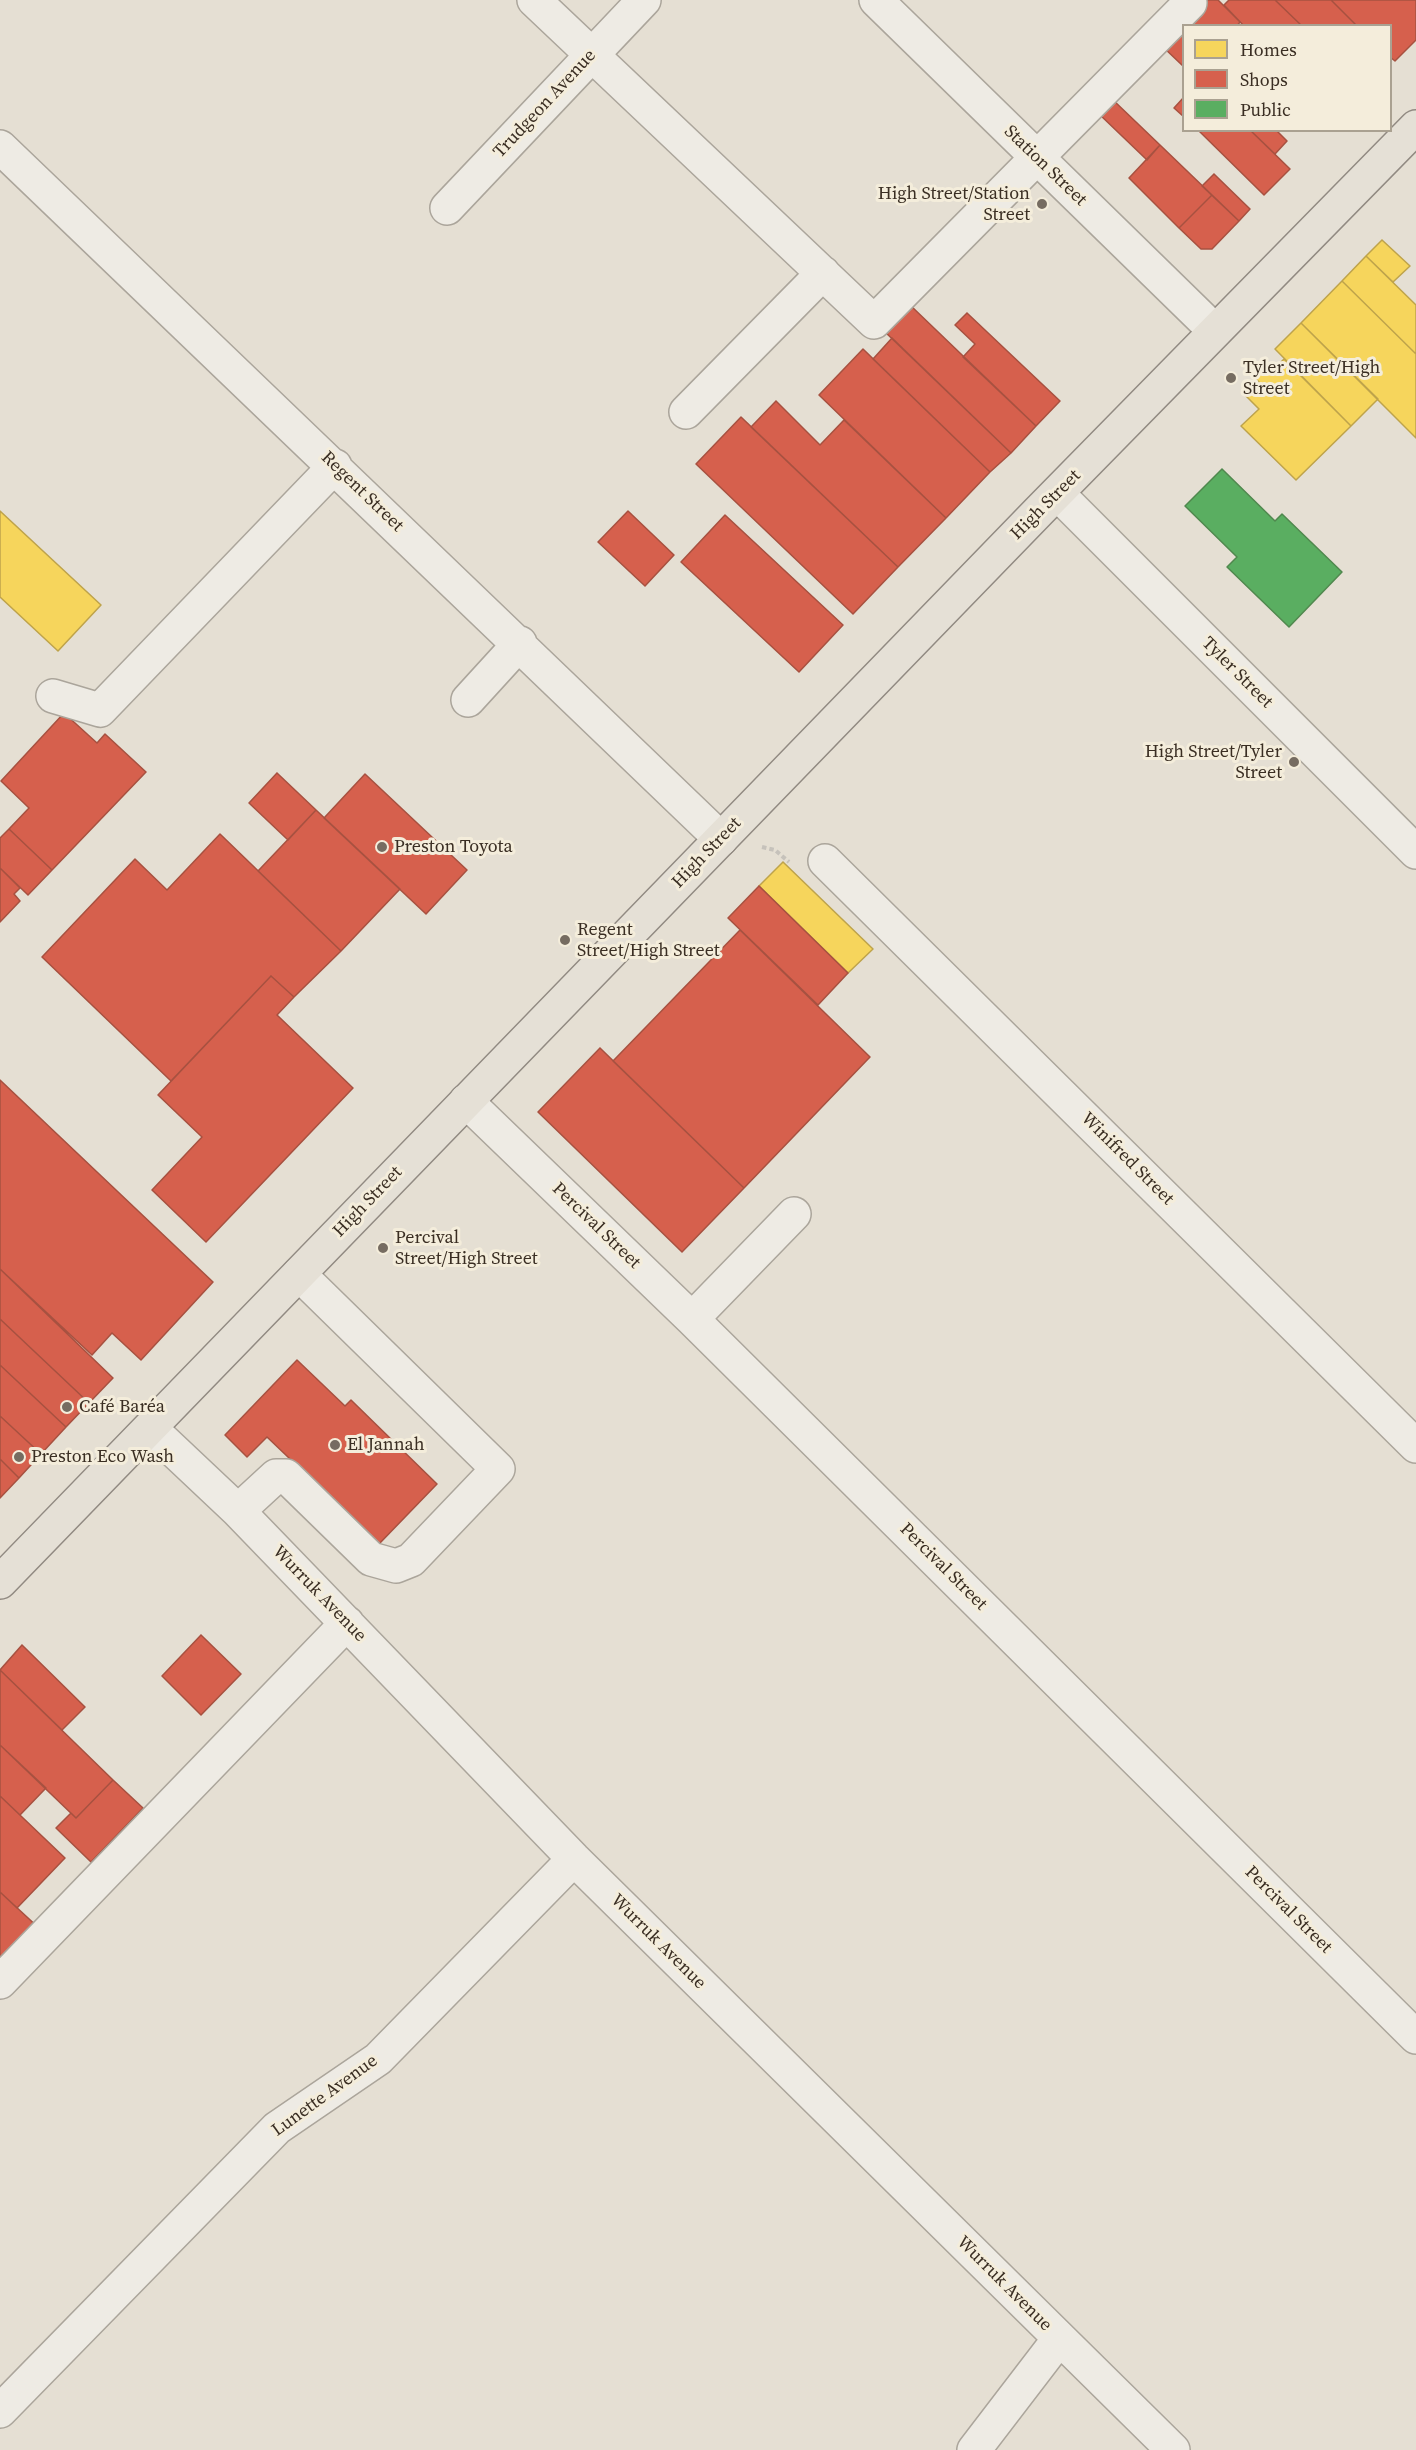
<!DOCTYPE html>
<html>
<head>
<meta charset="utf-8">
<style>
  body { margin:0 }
  #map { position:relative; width:1416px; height:2450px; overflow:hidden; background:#e5dfd3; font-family:"Source Serif 4",serif }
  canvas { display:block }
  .legend { position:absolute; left:1182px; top:24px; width:210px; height:108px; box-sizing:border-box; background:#f4eddb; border:2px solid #aaa191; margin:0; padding:8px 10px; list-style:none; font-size:18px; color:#3a2e23 }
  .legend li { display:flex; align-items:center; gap:12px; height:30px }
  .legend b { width:30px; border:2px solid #aaa191 }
</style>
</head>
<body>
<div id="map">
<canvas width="1416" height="2450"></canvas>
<ul class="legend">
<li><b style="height:16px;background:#f6d55c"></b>Homes</li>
<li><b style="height:16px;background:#d6604d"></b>Shops</li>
<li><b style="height:16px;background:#5aae61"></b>Public</li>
</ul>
</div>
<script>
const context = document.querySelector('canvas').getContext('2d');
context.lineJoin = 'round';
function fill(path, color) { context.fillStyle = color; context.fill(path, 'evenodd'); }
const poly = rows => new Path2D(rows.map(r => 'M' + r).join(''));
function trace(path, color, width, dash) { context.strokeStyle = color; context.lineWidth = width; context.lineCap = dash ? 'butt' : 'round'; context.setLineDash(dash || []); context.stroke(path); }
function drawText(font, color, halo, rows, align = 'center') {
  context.font = font + ' "Source Serif 4",serif'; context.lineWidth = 6; context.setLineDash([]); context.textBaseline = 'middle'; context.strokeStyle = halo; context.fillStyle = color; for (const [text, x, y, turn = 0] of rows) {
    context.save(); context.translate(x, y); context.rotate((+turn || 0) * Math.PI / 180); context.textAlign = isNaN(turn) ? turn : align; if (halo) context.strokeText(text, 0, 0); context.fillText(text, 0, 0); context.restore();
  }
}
const homes = poly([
  [1382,240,1410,266,1393,282,1366,256,1382,240],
  [1366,256,1416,305,1416,354,1342,281,1366,256],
  [1342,281,1416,354,1416,438,1301,323,1342,281],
  [1301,323,1378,399,1351,426,1275,349,1301,323],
  [1284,359,1351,426,1296,480,1241,426,1259,409,1246,396,1259,382,1254,377,1267,364,1273,370,1284,359],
  [0,511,101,605,58,651,0,597,0,511],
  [783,862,873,949,848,973,759,886,783,862]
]);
fill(homes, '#f6d55c');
trace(homes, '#bea34b', 1.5);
const shops = poly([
  [1207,0,1218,0,1240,22,1237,26,1184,26,1184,67,1162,46,1207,0],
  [1229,0,1275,0,1302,26,1244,26,1224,5,1229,0],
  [1275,0,1331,0,1357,26,1302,26,1275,0],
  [1331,0,1416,0,1416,40,1395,61,1390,57,1390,26,1357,26,1331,0],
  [1184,97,1184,117,1174,108,1184,97],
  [1112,99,1160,145,1147,160,1098,113,1112,99],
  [1198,130,1250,130,1290,169,1264,195,1198,130],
  [1250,130,1276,130,1287,141,1275,154,1250,130],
  [1160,145,1212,195,1179,228,1129,178,1160,145],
  [1214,174,1250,209,1239,221,1202,186,1214,174],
  [1212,195,1239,221,1212,249,1201,249,1179,228,1212,195],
  [910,305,1036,426,1011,453,884,331,910,305],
  [967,313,1060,401,1036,426,963,357,975,344,955,325,967,313],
  [892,338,1011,453,990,472,873,359,892,338],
  [863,349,990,472,946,518,819,395,863,349],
  [776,401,820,445,844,420,946,518,898,567,751,427,776,401],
  [741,417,898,567,853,614,696,464,741,417],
  [628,511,674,555,645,586,598,542,628,511],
  [725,515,843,625,799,672,681,562,725,515],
  [64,713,97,743,105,734,146,772,52,870,9,829,29,808,1,781,64,713],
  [277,773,316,810,288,840,249,803,277,773],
  [365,774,467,870,426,914,324,818,365,774],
  [316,810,400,889,341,951,258,871,316,810],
  [9,829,52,870,28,895,0,868,0,838,9,829],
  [220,834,341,951,294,997,271,976,171,1081,42,957,135,859,167,890,220,834],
  [0,868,20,888,14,894,20,901,0,922,0,868],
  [759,886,848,973,818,1005,728,918,759,886],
  [740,930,870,1057,744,1188,613,1061,740,930],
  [271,976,294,997,277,1015,353,1088,206,1242,152,1190,202,1137,158,1095,271,976],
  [600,1048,744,1188,682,1252,538,1112,600,1048],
  [0,1080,213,1282,141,1360,112,1333,92,1355,0,1269,0,1080],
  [0,1269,113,1378,89,1403,0,1319,0,1269],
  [0,1319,89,1403,66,1427,0,1365,0,1319],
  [297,1360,345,1406,351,1400,437,1484,379,1544,267,1437,247,1457,225,1435,297,1360],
  [0,1365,66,1427,41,1454,0,1416,0,1365],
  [0,1416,41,1454,19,1478,0,1459,0,1416],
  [0,1459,19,1478,0,1498,0,1459],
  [201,1635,241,1674,201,1715,162,1676,201,1635],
  [22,1645,85,1707,62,1730,0,1670,22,1645],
  [0,1670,113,1780,76,1818,0,1745,0,1670],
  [0,1745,46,1788,20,1815,0,1796,0,1745],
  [113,1780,143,1808,91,1862,56,1828,71,1813,76,1818,113,1780],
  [0,1796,65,1858,17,1908,0,1892,0,1796],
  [0,1892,41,1930,0,1973,0,1892]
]);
fill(shops, '#d6604d');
trace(shops, '#a75140', 1.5);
const public = poly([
  [1222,469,1275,521,1282,514,1342,572,1289,627,1227,567,1237,557,1185,506,1222,469]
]);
fill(public, '#5aae61');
trace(public, '#50884e', 1.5);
const minor = poly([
  [534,0,874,322,1190,3,1187,0],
  [876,0,1215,331],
  [0,147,721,839],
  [447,208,644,0],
  [686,412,823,273],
  [1058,494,1416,852],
  [53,696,100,710,335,466],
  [468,700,520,643],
  [825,861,1416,1446],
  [466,1101,692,1319,1416,2037],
  [692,1319,794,1214],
  [150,1428,238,1511,574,1859,1173,2450],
  [238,1511,276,1476,286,1476,371,1559,396,1566,411,1560,498,1469,299,1274],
  [0,1982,347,1623],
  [0,2411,277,2128,378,2059,574,1859],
  [974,2450,1059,2339]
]);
const major = poly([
  [0,1582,1039,511,1416,127]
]);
trace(minor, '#aba59b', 36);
trace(major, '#918a82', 36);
trace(poly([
  [762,847,775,850,789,862]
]), '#c6c2bb', 4, [4.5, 3]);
trace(minor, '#eeebe4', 33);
trace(major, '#e5e0d6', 33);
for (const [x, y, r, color] of [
  [1042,204,6,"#766c61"],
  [1231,378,6,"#766c61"],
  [1294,762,6,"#766c61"],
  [382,847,6,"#766c61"],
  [565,940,6,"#766c61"],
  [383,1248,6,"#766c61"],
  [67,1407,6,"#766c61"],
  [335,1445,6,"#766c61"],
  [19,1457,6,"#766c61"]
]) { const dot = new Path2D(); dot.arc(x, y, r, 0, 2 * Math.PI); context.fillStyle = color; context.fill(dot); trace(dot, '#f4eddb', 2); }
drawText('18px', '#3a2e23', '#f4eddb', [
  ["Trudgeon Avenue",545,104,-47],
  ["Station Street",1045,166,44],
  ["Regent Street",362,492,44],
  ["High Street",1046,505,-45],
  ["Tyler Street",1237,673,45],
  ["High Street",707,853,-46],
  ["Winifred Street",1127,1159,45],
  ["High Street",368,1202,-46],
  ["Percival Street",596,1226,44],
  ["Percival Street",943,1567,45],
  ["Wurruk Avenue",319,1594,46],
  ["Percival Street",1288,1910,45],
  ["Wurruk Avenue",658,1942,45],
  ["Lunette Avenue",325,2096,-36],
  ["Wurruk Avenue",1004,2284,45]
]);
drawText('18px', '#3a2e23', '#f4eddb', [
  ["High Street/Station",1030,194,"right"],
  ["Street",1030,215,"right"],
  ["Tyler Street/High",1243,368],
  ["Street",1243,389],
  ["High Street/Tyler",1282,752,"right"],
  ["Street",1282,773,"right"],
  ["Preston Toyota",394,847],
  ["Regent",577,930],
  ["Street/High Street",577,951],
  ["Percival",395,1238],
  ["Street/High Street",395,1259],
  ["Café Baréa",79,1407],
  ["El Jannah",347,1445],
  ["Preston Eco Wash",31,1457]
], 'left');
</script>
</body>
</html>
